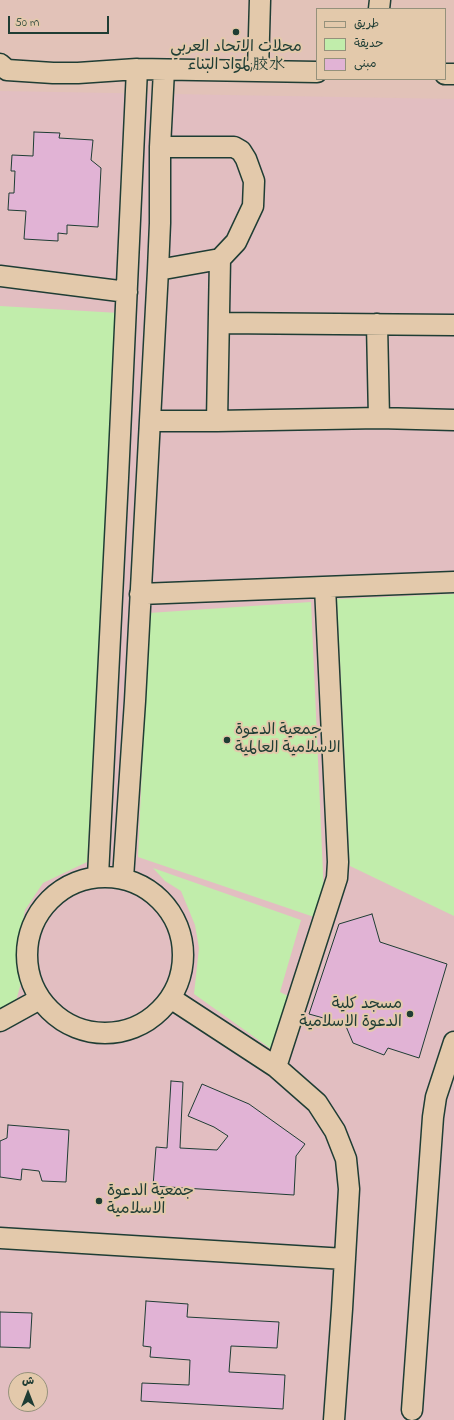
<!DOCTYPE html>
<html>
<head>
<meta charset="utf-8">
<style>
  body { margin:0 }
  #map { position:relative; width:454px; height:1420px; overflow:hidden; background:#e2c2b8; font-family:"Indie Flower","Playpen Sans Arabic",sans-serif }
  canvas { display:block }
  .legend { position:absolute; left:316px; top:8px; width:130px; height:72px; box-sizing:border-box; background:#e3c9ab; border:1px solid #95917b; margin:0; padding:5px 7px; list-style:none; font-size:12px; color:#1f3d34 }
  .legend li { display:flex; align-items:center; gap:8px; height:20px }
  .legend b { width:20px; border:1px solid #95917b }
  .north { position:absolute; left:8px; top:1372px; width:40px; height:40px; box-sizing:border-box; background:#e3c9ab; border:1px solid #95917b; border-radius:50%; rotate:0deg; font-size:11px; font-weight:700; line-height:16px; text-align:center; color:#1f3d34 }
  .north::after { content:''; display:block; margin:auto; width:14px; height:18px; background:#1f3d34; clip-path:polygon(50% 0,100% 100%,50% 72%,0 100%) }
  .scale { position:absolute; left:8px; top:16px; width:101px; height:18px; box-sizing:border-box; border:2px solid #1f3d34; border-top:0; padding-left:5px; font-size:12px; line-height:14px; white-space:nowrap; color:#1f3d34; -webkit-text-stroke:3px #e3c9ab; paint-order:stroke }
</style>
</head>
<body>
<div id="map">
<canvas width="454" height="1420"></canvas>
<ul class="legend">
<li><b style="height:5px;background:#e3c9ab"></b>طريق</li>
<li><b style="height:11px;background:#c1edab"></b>حديقة</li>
<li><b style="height:11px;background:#e1b3d5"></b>مبنى</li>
</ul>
<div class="north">ش</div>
<div class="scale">50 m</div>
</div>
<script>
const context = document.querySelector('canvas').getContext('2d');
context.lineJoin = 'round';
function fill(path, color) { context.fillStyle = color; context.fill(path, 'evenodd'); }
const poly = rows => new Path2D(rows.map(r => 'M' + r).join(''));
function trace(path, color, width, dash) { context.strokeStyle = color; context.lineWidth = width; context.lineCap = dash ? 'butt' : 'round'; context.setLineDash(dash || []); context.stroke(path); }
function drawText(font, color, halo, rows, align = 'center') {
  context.font = font + ' "Indie Flower","Playpen Sans Arabic","LXGW WenKai TC",sans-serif'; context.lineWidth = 4; context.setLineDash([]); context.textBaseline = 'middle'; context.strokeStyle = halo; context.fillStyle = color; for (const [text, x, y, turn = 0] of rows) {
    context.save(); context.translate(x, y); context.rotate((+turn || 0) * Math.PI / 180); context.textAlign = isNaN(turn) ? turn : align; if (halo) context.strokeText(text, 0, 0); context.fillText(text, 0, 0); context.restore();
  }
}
fill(poly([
  [0,91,454,99,454,1420,0,1420],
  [16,1380,40,1380,40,1404,16,1404]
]), '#e2bec1');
fill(poly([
  [0,306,119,313,87,862,43,883,25,910,20,935,21,983,16,1001,0,1009],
  [454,594,454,916,350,866,337,599],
  [311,602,324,896,314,917,138,857,149,613],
  [153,868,301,920,280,992,292,998,274,1051,194,994,199,948,195,925,181,891,165,881]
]), '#c1edab');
const building = poly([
  [34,132,60,133,59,138,93,140,91,160,101,168,98,227,67,225,67,234,58,233,58,241,24,239,26,211,8,210,9,193,14,193,15,171,11,171,12,155,33,156,34,132],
  [372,914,380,942,447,964,419,1058,388,1048,384,1055,353,1043,345,1024,309,1014,339,924,372,914],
  [171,1081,183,1082,180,1148,217,1150,228,1136,214,1127,188,1116,202,1084,249,1104,305,1144,296,1156,294,1195,153,1186,156,1147,167,1148,171,1081],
  [8,1125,69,1130,66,1182,42,1181,39,1171,22,1169,21,1180,0,1177,0,1141,7,1138,8,1125],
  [146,1301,188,1304,187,1317,279,1322,277,1348,231,1346,229,1372,285,1375,283,1409,141,1401,142,1383,189,1385,190,1360,150,1357,151,1347,143,1346,146,1301],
  [0,1312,32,1313,30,1348,0,1347,0,1312]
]);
fill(building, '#e1b3d5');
trace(building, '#1f3d34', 1);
const minor = poly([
  [379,9,380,0],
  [0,64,7,70,53,73,78,73,137,69,317,72],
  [258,71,260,0],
  [445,74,454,74],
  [158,270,220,259,236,242,253,206,254,181,246,159,241,151,234,147,160,147],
  [0,276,127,292],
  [219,323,454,325],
  [377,324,379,418],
  [150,421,217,421,379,418,454,420],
  [217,421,220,259],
  [140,594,454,582],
  [98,876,118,478,137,69],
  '27 955a78 78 0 1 1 156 0a78 78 0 1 1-156 0Z',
  [123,878,135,701,158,270,160,223,160,147,164,70],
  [172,999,276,1067,337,878,338,862,325,587],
  [0,1021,38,1000],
  [276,1067,317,1103,335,1131,346,1159,349,1189,342,1309,334,1420],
  [0,1238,345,1259],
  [412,1410,433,1117,436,1097,454,1042]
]);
trace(minor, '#1f3d34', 23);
trace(minor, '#e3c9ab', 20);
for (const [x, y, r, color] of [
  [236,32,4,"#1f3d34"],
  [227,740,4,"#1f3d34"],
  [410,1014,4,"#1f3d34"],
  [99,1201,4,"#1f3d34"]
]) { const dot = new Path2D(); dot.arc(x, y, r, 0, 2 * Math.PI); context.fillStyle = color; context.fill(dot); trace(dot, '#e3c9ab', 1.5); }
drawText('16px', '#1f3d34', '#e3c9ab', [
  ["محلات الاتحاد العربي",236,48,"center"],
  ["لمواد البناء;胶水",236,66,"center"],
  ["جمعية الدعوة",235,731],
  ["الاسلامية العالمية",235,749],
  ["مسجد كلية",402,1005,"right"],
  ["الدعوة الاسلامية",402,1023,"right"],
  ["جمعية الدعوة",107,1192],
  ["الاسلامية",107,1210]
], 'left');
</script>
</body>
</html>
